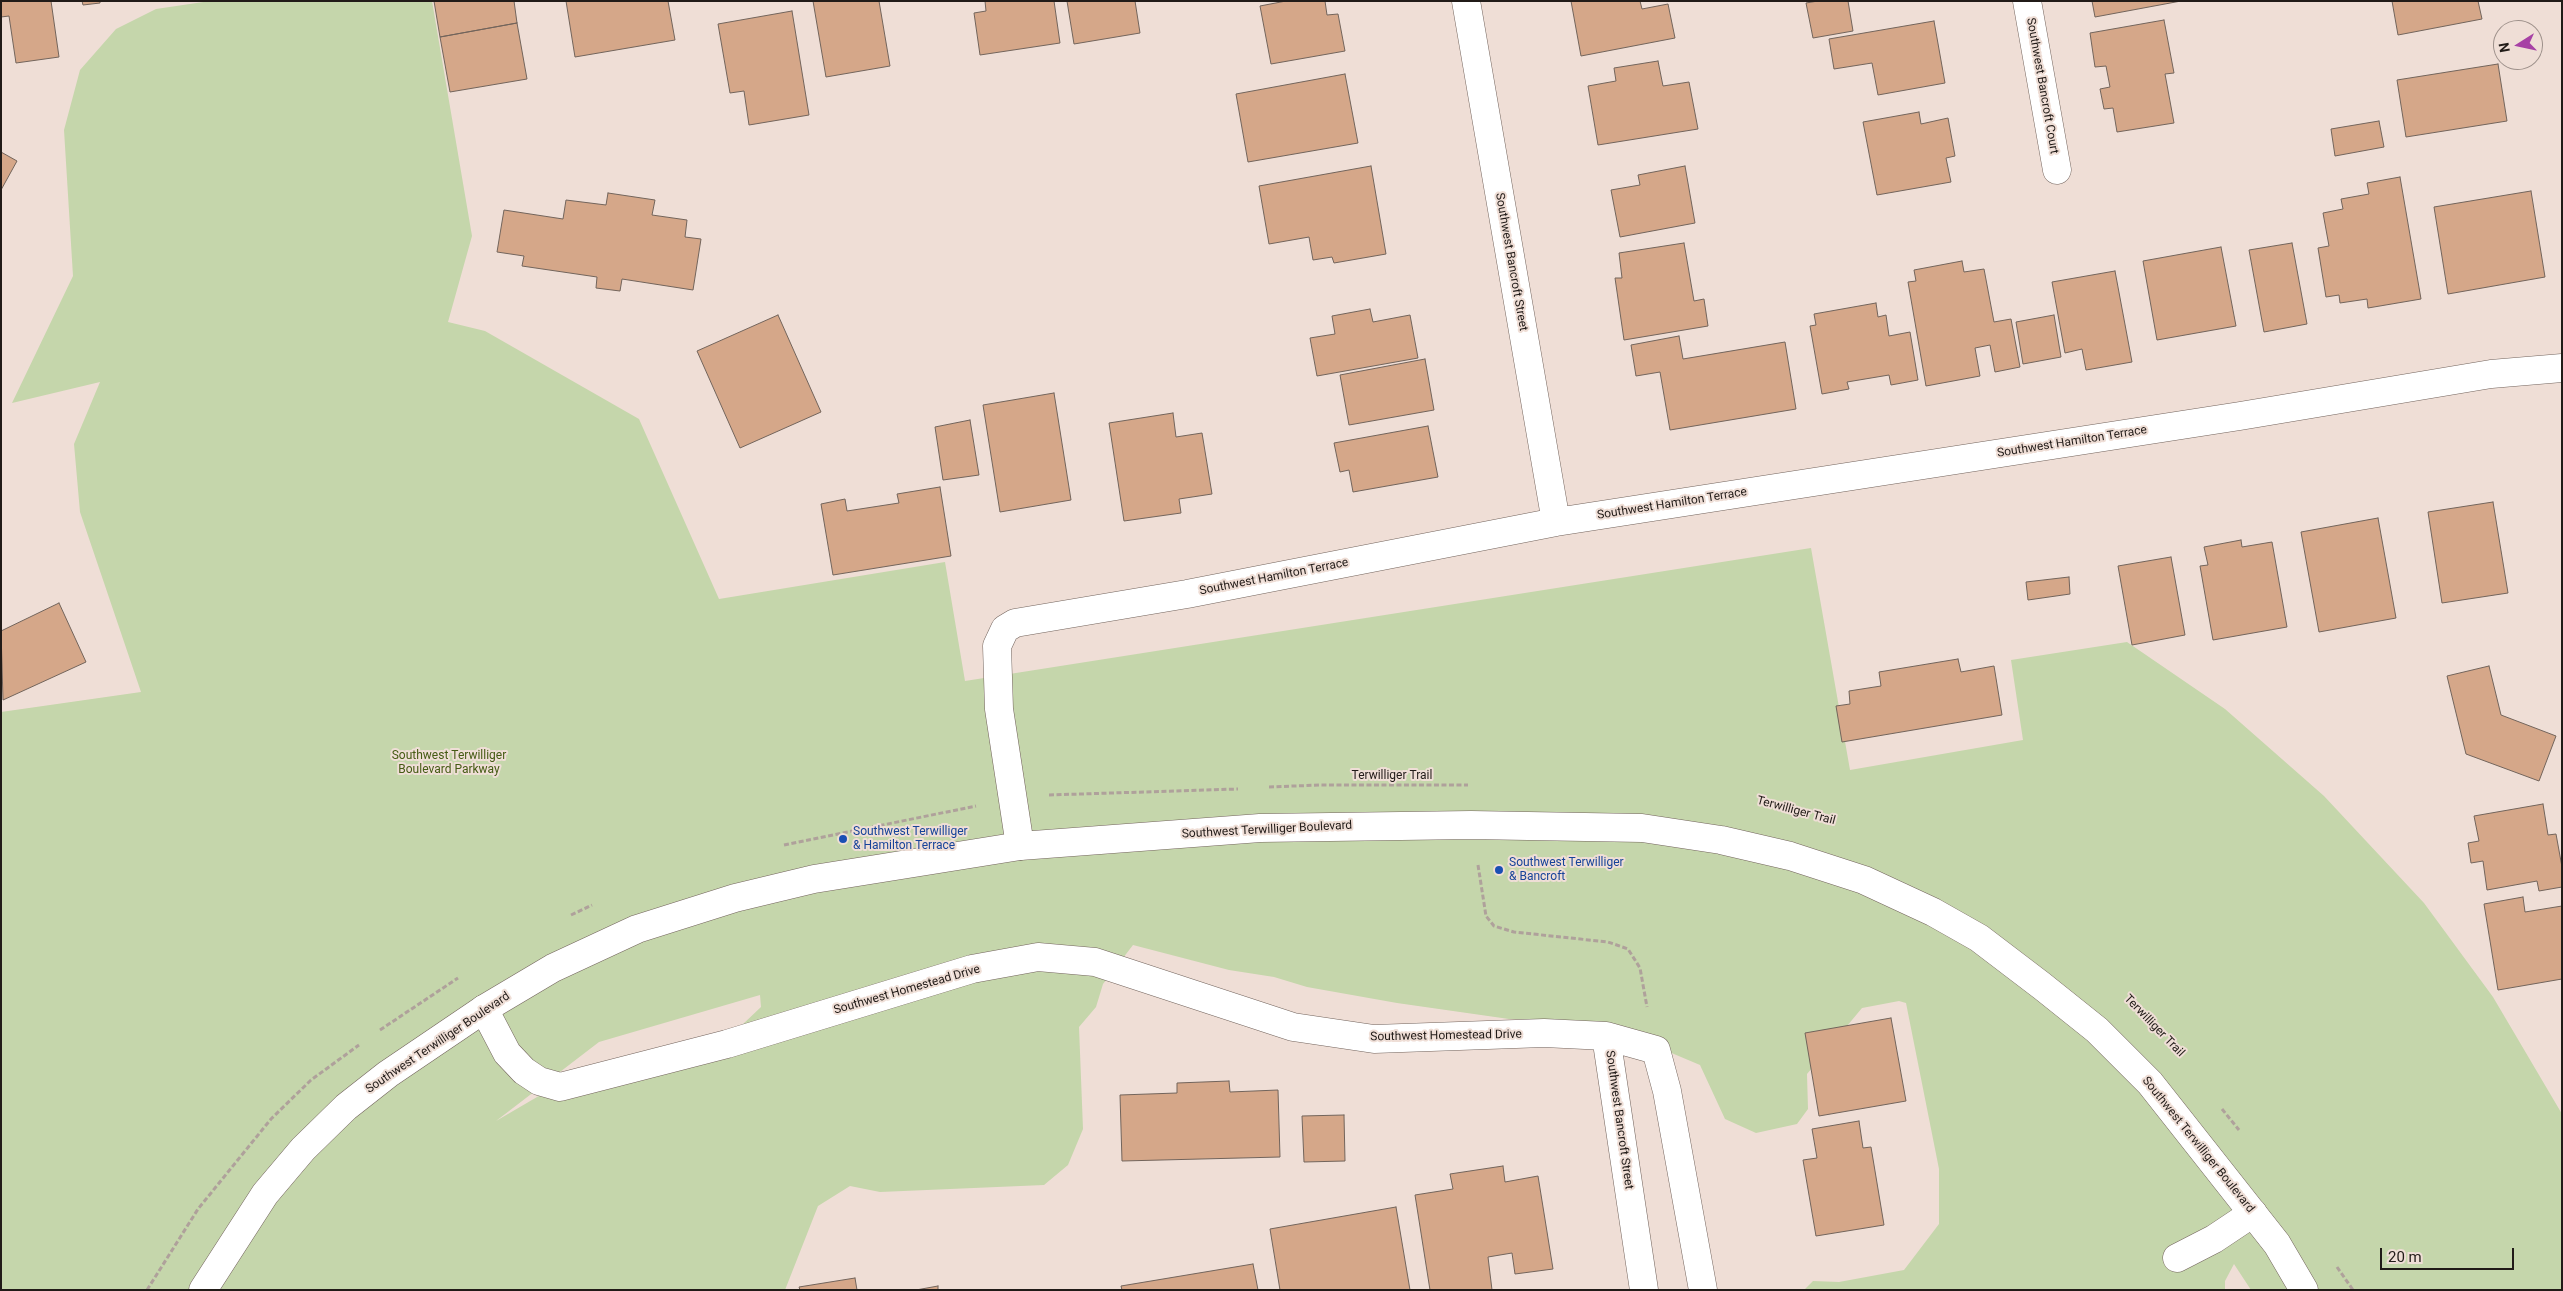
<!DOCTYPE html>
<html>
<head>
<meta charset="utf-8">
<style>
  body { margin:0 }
  #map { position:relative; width:2563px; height:1291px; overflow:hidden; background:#efded6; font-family:Roboto,sans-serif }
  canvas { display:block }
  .frame { position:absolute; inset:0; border:2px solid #211b18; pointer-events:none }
  .north { position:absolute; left:2493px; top:20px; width:50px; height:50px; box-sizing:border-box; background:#efded6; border:1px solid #9d908a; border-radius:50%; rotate:260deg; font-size:14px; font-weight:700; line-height:20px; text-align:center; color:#211b18 }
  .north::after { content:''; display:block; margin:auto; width:18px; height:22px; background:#a741a5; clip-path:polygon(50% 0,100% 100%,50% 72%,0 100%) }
  .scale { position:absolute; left:2380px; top:1248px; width:134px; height:22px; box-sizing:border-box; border:2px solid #211b18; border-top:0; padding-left:6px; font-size:15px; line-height:18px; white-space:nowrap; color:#211b18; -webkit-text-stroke:4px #efded6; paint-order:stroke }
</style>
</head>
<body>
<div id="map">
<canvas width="2563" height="1291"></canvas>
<div class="frame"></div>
<div class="north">N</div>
<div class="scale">20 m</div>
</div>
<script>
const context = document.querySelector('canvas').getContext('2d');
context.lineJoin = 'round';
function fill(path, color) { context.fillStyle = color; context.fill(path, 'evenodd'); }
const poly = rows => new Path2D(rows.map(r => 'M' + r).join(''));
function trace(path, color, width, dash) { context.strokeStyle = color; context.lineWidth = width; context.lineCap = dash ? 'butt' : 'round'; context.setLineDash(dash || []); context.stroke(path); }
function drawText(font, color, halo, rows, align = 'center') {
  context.font = font + ' Roboto,sans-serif'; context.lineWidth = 4; context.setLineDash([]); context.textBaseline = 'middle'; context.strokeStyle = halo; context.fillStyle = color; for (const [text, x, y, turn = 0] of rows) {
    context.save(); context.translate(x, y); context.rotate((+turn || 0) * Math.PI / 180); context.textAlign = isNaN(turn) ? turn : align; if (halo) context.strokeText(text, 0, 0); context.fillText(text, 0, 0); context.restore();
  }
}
fill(poly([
  [210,1,432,1,472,236,448,322,485,331,639,419,719,599,945,562,965,681,1811,548,1850,770,2023,740,2011,660,2127,642,2225,709,2324,796,2424,903,2493,997,2562,1114,2562,1290,2251,1290,2234,1264,2225,1281,2225,1290,1804,1290,1813,1281,1839,1282,1904,1270,1939,1224,1939,1169,1906,1003,1899,1001,1862,1008,1807,1074,1808,1109,1797,1124,1756,1133,1725,1119,1700,1065,1598,1022,1509,1019,1397,1003,1307,987,1274,977,1229,970,1133,945,1103,984,1096,1007,1079,1027,1083,1129,1068,1165,1044,1185,880,1192,850,1186,818,1206,785,1290,1,1290,1,712,141,692,80,512,74,444,100,382,12,403,73,276,64,130,80,70,116,29,156,9],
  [760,995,761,1007,742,1025,561,1083,496,1121,599,1042]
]), '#c5d6ab');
const building = poly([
  [1,1,51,1,59,57,16,63,9,16,1,17,1,1],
  [82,1,100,1,100,3,83,5,82,1],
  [434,1,514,1,517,23,440,37,434,1],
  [566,1,668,1,675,40,575,57,566,1],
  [813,1,879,1,890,66,826,77,813,1],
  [985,1,1054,1,1060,43,980,55,974,13,986,11,985,1],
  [1067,1,1135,1,1140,33,1074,44,1067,1],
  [1286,1,1325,1,1327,15,1338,14,1345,51,1271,64,1260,6,1286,1],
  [1571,1,1640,1,1642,9,1668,4,1675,38,1581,56,1571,1],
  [1818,1,1848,1,1853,31,1813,38,1806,3,1818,1],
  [2092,1,2181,1,2095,17,2092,1],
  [2392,1,2478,1,2482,19,2398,35,2392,1],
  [792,11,809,115,749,125,744,91,730,93,718,24,792,11],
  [2164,20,2174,73,2165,74,2174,123,2117,132,2113,108,2104,109,2100,89,2110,87,2106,66,2095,67,2090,33,2164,20],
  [1934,21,1945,83,1878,95,1872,63,1834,69,1829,39,1934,21],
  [517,23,527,79,450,92,440,37,517,23],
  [1658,61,1663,86,1689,82,1698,129,1598,145,1588,86,1616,81,1614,68,1658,61],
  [2498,64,2507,121,2406,137,2397,80,2498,64],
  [1345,74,1358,143,1248,162,1236,94,1345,74],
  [1919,112,1921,124,1948,118,1955,156,1946,158,1951,182,1877,195,1863,122,1919,112],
  [2379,121,2384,147,2335,156,2331,129,2379,121],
  [1,152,17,161,1,190,1,152],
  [1371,166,1386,254,1334,263,1332,257,1313,260,1309,237,1269,244,1259,186,1371,166],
  [1685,166,1695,223,1620,237,1611,190,1640,185,1638,175,1685,166],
  [2400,177,2421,299,2368,308,2367,299,2340,303,2339,295,2326,297,2318,248,2329,246,2323,213,2343,209,2341,199,2369,194,2367,183,2400,177],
  [2531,191,2545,277,2448,294,2434,207,2531,191],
  [608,193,655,200,652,215,687,220,685,237,701,239,693,290,622,279,620,291,596,288,597,277,522,266,524,256,497,252,504,210,563,219,566,200,606,205,608,193],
  [1684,243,1694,301,1704,299,1708,326,1624,340,1615,278,1622,278,1619,253,1684,243],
  [2292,243,2307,324,2264,332,2249,250,2292,243],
  [2221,247,2236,326,2157,340,2143,261,2221,247],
  [1962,261,1964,272,1984,269,1994,322,2011,319,2020,367,1995,372,1990,345,1975,348,1980,376,1926,386,1908,282,1916,281,1914,270,1962,261],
  [2115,271,2132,362,2086,370,2082,349,2065,353,2052,282,2115,271],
  [1876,303,1878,317,1886,315,1889,336,1910,332,1918,380,1891,385,1889,375,1847,382,1849,389,1822,394,1810,326,1816,325,1814,314,1876,303],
  [1370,309,1373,322,1410,315,1418,358,1317,376,1310,338,1335,334,1332,316,1370,309],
  [778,315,821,412,740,448,697,351,778,315],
  [2054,315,2061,357,2023,364,2016,322,2054,315],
  [1679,336,1683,359,1785,342,1796,409,1670,430,1660,372,1636,376,1631,345,1679,336],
  [1425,359,1434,410,1349,425,1340,375,1425,359],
  [1054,393,1071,500,1000,512,983,405,1054,393],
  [1173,413,1176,437,1202,433,1212,494,1179,499,1181,513,1124,521,1109,423,1173,413],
  [970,420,979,475,943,480,935,427,970,420],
  [1428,426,1438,477,1353,492,1349,470,1340,472,1334,443,1428,426],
  [940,487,951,556,833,575,821,504,845,499,847,511,899,503,897,494,940,487],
  [2493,502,2508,593,2442,603,2428,512,2493,502],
  [2378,518,2396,618,2319,632,2301,532,2378,518],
  [2241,540,2242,547,2272,542,2287,627,2213,640,2200,566,2208,565,2204,547,2241,540],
  [2171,557,2185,635,2132,645,2118,566,2171,557],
  [2069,577,2070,594,2028,600,2026,582,2069,577],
  [59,603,86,662,3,700,1,631,59,603],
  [1958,659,1961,672,1994,666,2002,715,1842,742,1836,706,1850,704,1849,691,1881,686,1879,672,1958,659],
  [2489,666,2501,715,2556,736,2539,781,2466,754,2447,676,2489,666],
  [2543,804,2548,835,2556,834,2562,867,2562,887,2539,891,2537,881,2487,890,2483,861,2471,863,2468,843,2479,841,2474,816,2543,804],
  [2523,897,2525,912,2562,906,2562,979,2498,990,2484,904,2523,897],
  [1891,1018,1906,1101,1819,1116,1805,1033,1891,1018],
  [1229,1081,1230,1092,1278,1090,1280,1157,1122,1161,1120,1095,1177,1093,1177,1083,1229,1081],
  [1344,1115,1345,1161,1304,1162,1302,1116,1344,1115],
  [1859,1121,1863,1148,1871,1147,1884,1225,1816,1236,1803,1160,1817,1158,1812,1129,1859,1121],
  [1503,1166,1505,1182,1538,1176,1553,1269,1515,1274,1512,1253,1488,1257,1492,1290,1430,1290,1415,1195,1453,1189,1450,1174,1503,1166],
  [1396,1207,1410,1290,1280,1290,1270,1229,1396,1207],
  [1253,1264,1258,1290,1122,1290,1121,1286,1253,1264],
  [855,1278,857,1290,800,1290,799,1287,855,1278],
  [938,1286,938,1290,916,1290,938,1286]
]);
fill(building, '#d5a789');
trace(building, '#72645b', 1);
const street = poly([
  [1466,1,1556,522],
  [2027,1,2057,170],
  [1020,846,999,709,997,646,1005,629,1015,623,1187,594,1556,522,2240,416,2491,374,2562,368],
  [484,1009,507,1053,524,1071,539,1081,560,1087,727,1044,972,969,1038,957,1095,962,1293,1027,1374,1039,1544,1033,1606,1036,1656,1050,1667,1091,1703,1290],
  [1606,1036,1644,1290],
  [2177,1258,2214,1239,2253,1213]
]);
const secondary = poly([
  [203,1290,265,1194,303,1149,346,1107,388,1074,484,1009,553,968,637,929,735,898,814,879,1020,846,1260,828,1471,825,1642,828,1721,840,1790,856,1864,880,1933,912,1979,938,2042,986,2097,1030,2150,1083,2277,1244,2304,1290]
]);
trace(street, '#73645d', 29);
trace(secondary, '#73645d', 29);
trace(poly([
  [1269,787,1320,785,1468,785],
  [1049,795,1238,789],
  [784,845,976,806],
  [1478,865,1486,916,1494,926,1514,932,1608,942,1628,949,1640,968,1647,1007],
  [571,915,592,905],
  [380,1030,458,978],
  [2222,1109,2239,1130],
  [2337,1267,2353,1290],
  [147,1290,198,1209,271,1119,311,1080,359,1045]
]), '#afa19b', 3, [5, 2.5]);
trace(street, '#fff', 28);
trace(secondary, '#fff', 28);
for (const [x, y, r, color] of [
  [843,839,5,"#1a4fb4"],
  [1499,870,5,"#1a4fb4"]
]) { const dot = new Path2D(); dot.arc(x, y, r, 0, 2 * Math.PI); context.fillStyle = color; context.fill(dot); trace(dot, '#efded6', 2); }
drawText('12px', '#211b18', '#efded6', [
  ["Southwest Bancroft Court",2042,86,80],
  ["Southwest Bancroft Street",1511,262,80],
  ["Southwest Hamilton Terrace",2072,442,-9],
  ["Southwest Hamilton Terrace",1672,504,-9],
  ["Southwest Hamilton Terrace",1274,577,-11],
  ["Terwilliger Trail",1392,776],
  ["Terwilliger Trail",1796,811,15],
  ["Southwest Terwilliger Boulevard",1267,830,-3],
  ["Southwest Homestead Drive",907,990,-16],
  ["Terwilliger Trail",2154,1026,46],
  ["Southwest Homestead Drive",1446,1036,-1],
  ["Southwest Terwilliger Boulevard",438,1043,-34],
  ["Southwest Bancroft Street",1619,1120,82],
  ["Southwest Terwilliger Boulevard",2198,1145,51]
]);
drawText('12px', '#455b14', '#efded6', [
  ["Southwest Terwilliger",449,756],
  ["Boulevard Parkway",449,770]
]);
drawText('12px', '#164399', '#efded6', [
  ["Southwest Terwilliger",853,832],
  ["& Hamilton Terrace",853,846],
  ["Southwest Terwilliger",1509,863],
  ["& Bancroft",1509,877]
], 'left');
</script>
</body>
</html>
